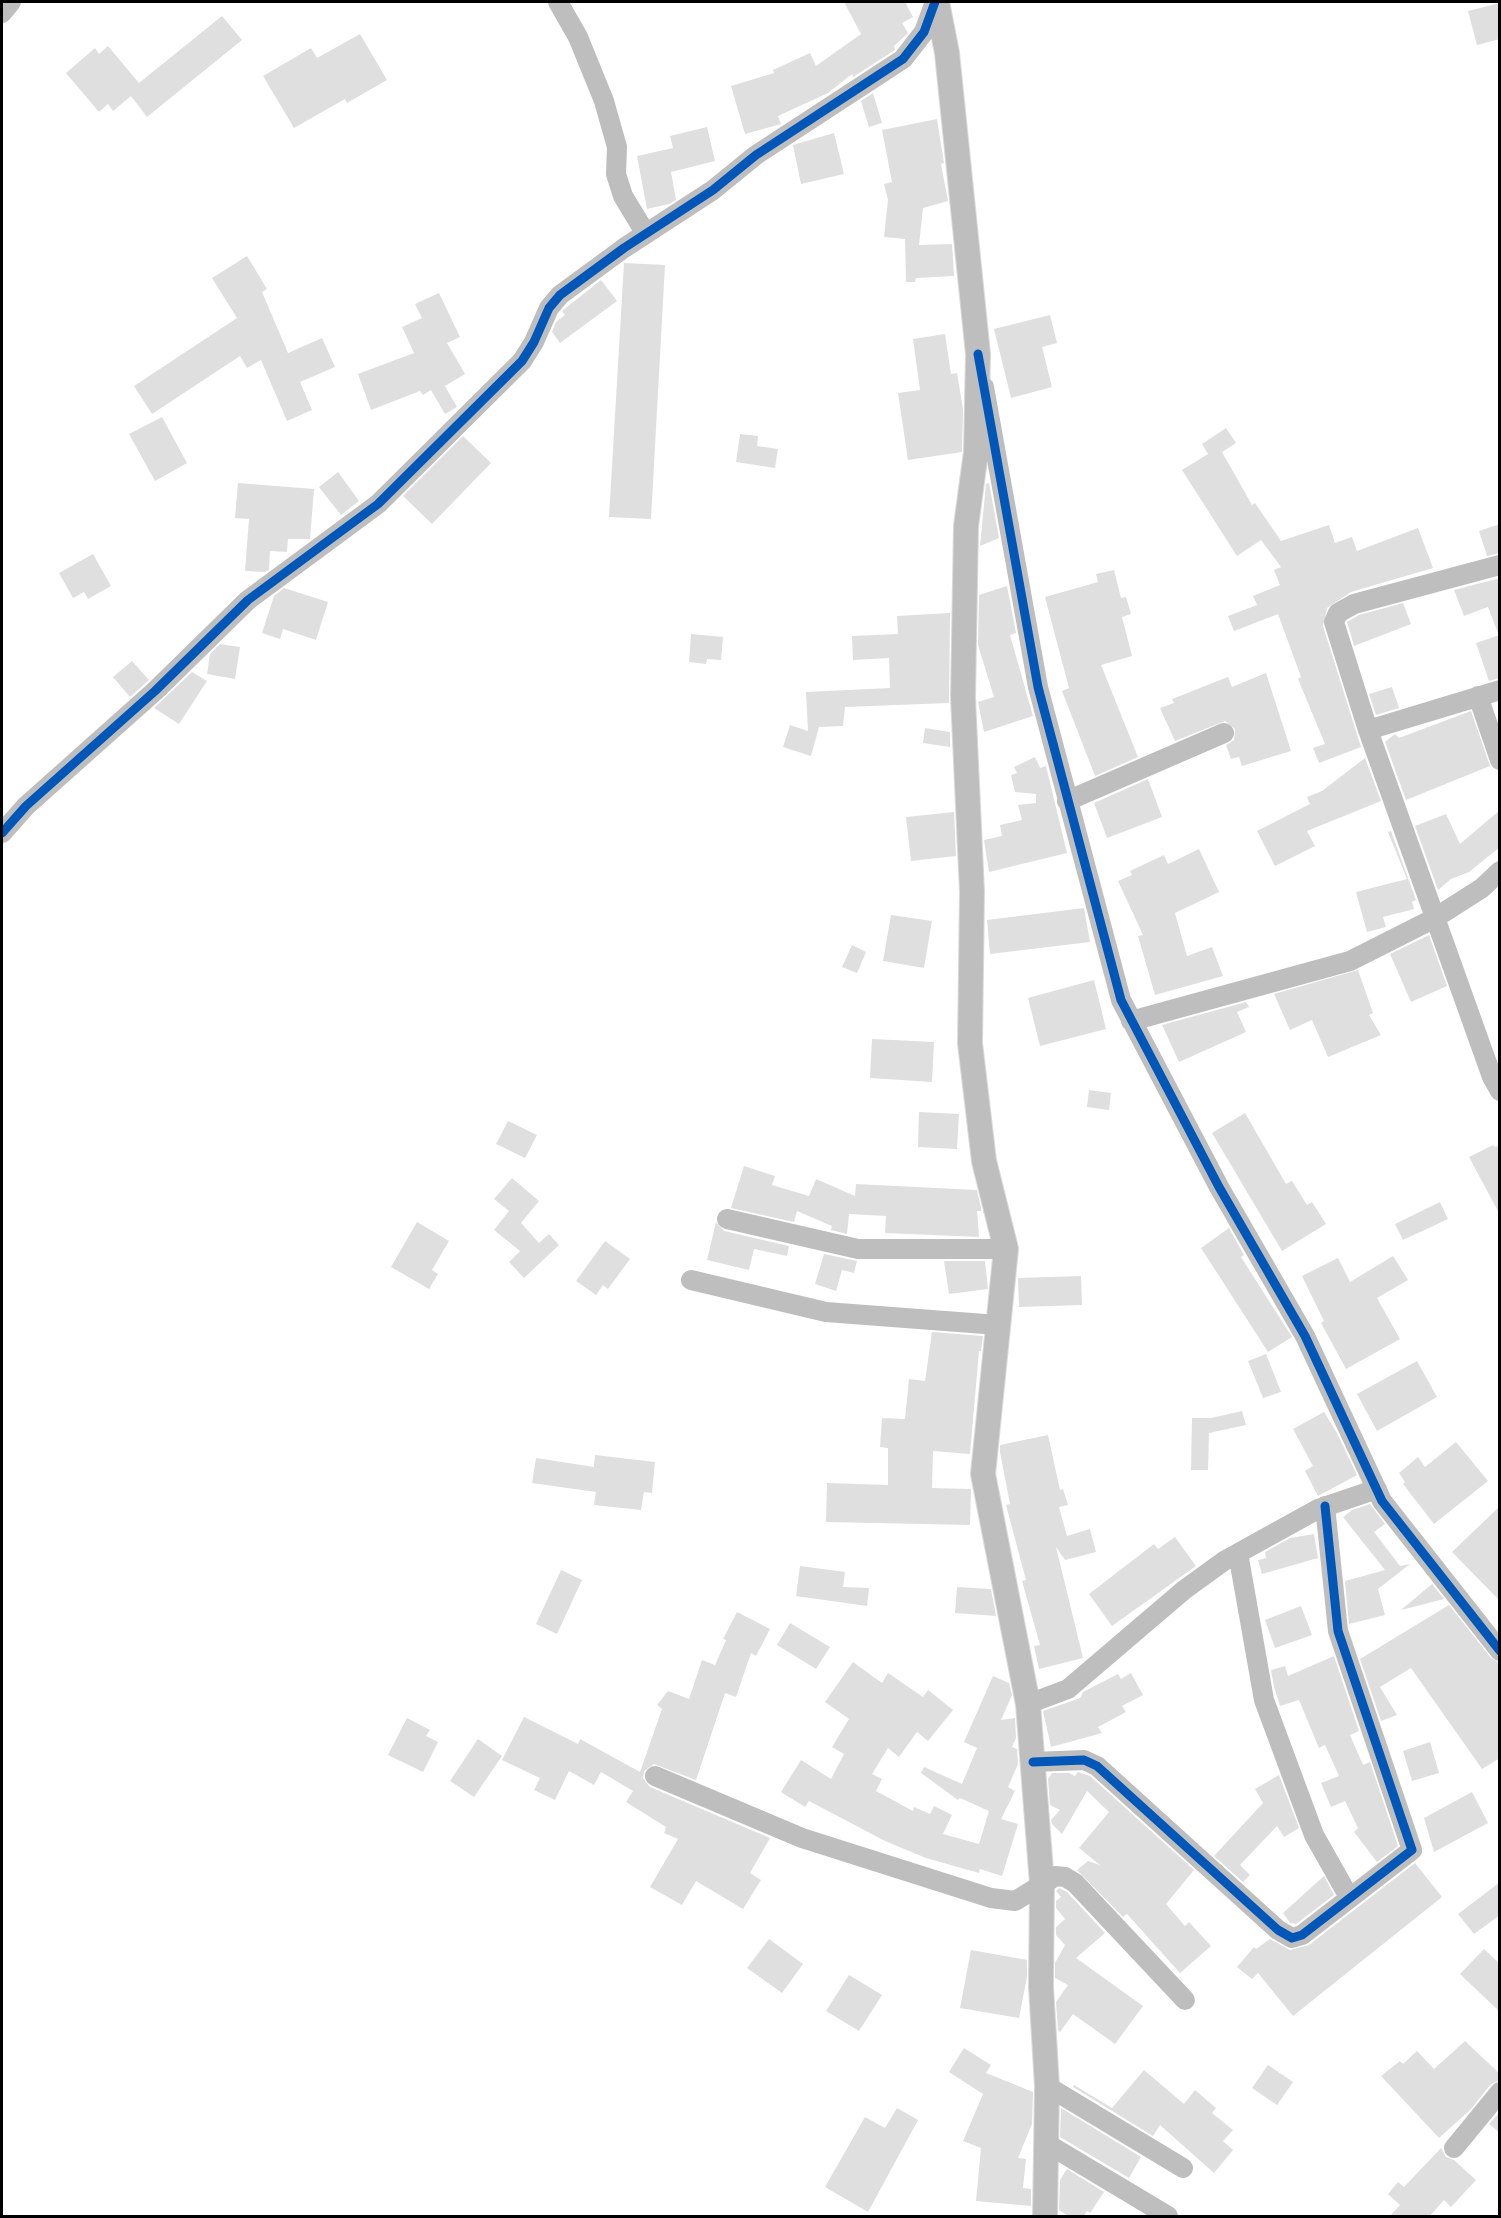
<!DOCTYPE html>
<html>
<head>
<meta charset="utf-8">
<style>
  body { margin:0 }
  #map { position:relative; width:1501px; height:2218px; overflow:hidden; background:#fff; font-family:Barlow,sans-serif }
  canvas { display:block }
  .frame { position:absolute; inset:0; border:3px solid #000; pointer-events:none }
</style>
</head>
<body>
<div id="map">
<canvas width="1501" height="2218"></canvas>
<div class="frame"></div>
</div>
<script>
const context = document.querySelector('canvas').getContext('2d');
context.lineJoin = 'round';
function fill(path, color) { context.fillStyle = color; context.fill(path, 'evenodd'); }
const poly = rows => new Path2D(rows.map(r => 'M' + r).join(''));
function trace(path, color, width, dash) { context.strokeStyle = color; context.lineWidth = width; context.lineCap = dash ? 'butt' : 'round'; context.setLineDash(dash || []); context.stroke(path); }
fill(poly([
  [844,2,905,2,913,17,902,23,908,33,894,46,895,50,853,77,852,74,828,93,778,116,781,124,745,134,731,86,774,73,773,70,810,53,816,66,861,34],
  [1500,3,1500,39,1477,45,1468,11],
  [222,16,242,40,147,117,131,96,113,111,108,104,99,112,66,73,95,48,99,54,108,46,139,83],
  [360,34,387,80,347,103,345,99,294,128,263,76,311,48,317,58],
  [873,93,882,123,869,127,861,101],
  [937,119,944,163,941,164,948,201,923,208,919,245,952,244,954,276,916,278,915,282,906,282,905,239,884,237,888,200,884,184,892,182,882,130],
  [707,127,715,161,671,172,676,200,669,204,647,209,637,156,673,148,670,136],
  [834,133,844,174,801,184,793,145],
  [247,256,267,289,262,292,288,353,322,338,335,367,300,382,312,410,287,421,261,360,247,368,240,356,152,414,134,386,237,318,212,278],
  [624,263,665,265,651,519,609,517],
  [601,280,617,301,560,343,552,332,556,322,565,315,562,311],
  [439,293,460,337,447,343,465,374,445,386,457,407,445,414,431,390,423,395,420,391,371,410,358,374,414,353,402,327,422,318,415,304],
  [1050,315,1057,343,1042,347,1052,387,1011,398,994,329],
  [945,334,951,374,957,373,963,409,962,452,908,460,898,393,920,390,913,339],
  [162,417,187,463,155,481,129,434],
  [1226,428,1236,443,1222,452,1252,505,1255,503,1281,541,1329,525,1335,543,1352,537,1357,551,1418,528,1433,568,1351,592,1327,608,1323,626,1361,747,1319,763,1313,748,1325,744,1298,679,1301,677,1278,614,1234,631,1228,616,1257,605,1253,596,1280,585,1274,570,1281,567,1261,540,1237,556,1182,470,1208,454,1202,444],
  [740,434,758,436,757,446,778,449,775,468,736,462],
  [463,436,491,463,432,524,403,496],
  [338,472,359,501,341,515,319,487],
  [238,483,314,489,310,539,288,539,287,552,270,551,269,570,265,572,245,571,249,519,235,518],
  [989,483,999,538,980,546,986,484],
  [1500,524,1500,553,1487,556,1479,531],
  [93,554,111,586,88,599,84,592,73,598,59,573],
  [1114,570,1121,598,1126,597,1131,614,1122,617,1132,656,1101,665,1138,757,1095,776,1062,691,1069,688,1045,597,1098,582,1096,574],
  [1500,578,1500,632,1498,633,1488,607,1464,616,1454,590],
  [1007,586,1016,633,1010,635,1033,716,984,732,978,702,994,697,978,645,979,595],
  [284,588,328,602,316,640,283,629,280,639,262,633,274,596],
  [1403,603,1411,624,1354,646,1347,622,1359,615],
  [950,613,949,703,845,707,843,726,819,727,811,756,783,747,790,725,808,731,806,692,890,688,889,658,853,660,852,636,898,634,897,616],
  [691,634,723,637,721,660,707,659,706,664,689,662],
  [1500,635,1500,678,1489,681,1476,643],
  [220,644,240,647,235,679,207,674,210,654],
  [132,661,149,680,130,697,113,677],
  [192,672,207,681,179,724,154,708],
  [1266,673,1291,751,1242,766,1239,757,1231,759,1226,745,1234,740,1235,729,1225,721,1175,741,1160,708,1174,703,1172,699,1228,677,1232,687],
  [1392,687,1399,708,1376,715,1369,694],
  [1471,711,1490,766,1406,800,1385,742,1395,734,1399,738],
  [925,728,950,732,950,747,923,743],
  [1035,757,1040,768,1046,766,1067,853,989,872,984,840,1002,836,1000,825,1022,820,1018,805,1036,803,1036,794,1015,792,1011,775,1017,773,1014,767],
  [1365,758,1381,801,1307,831,1315,846,1275,866,1257,831,1310,804,1307,797,1322,791],
  [1148,779,1162,817,1107,838,1094,803],
  [1500,810,1500,847,1469,872,1451,879,1438,890,1415,826,1446,814,1460,844],
  [954,812,956,856,911,861,906,817],
  [1391,831,1416,900,1412,902,1414,909,1383,917,1386,927,1367,932,1356,892,1407,879,1388,832],
  [1199,849,1219,892,1175,913,1187,956,1212,947,1223,976,1155,995,1138,936,1143,935,1118,881,1132,875,1130,871,1164,855,1168,864],
  [1084,908,1090,942,990,954,987,920],
  [891,915,932,921,924,968,883,961],
  [1429,935,1447,986,1411,1002,1390,954],
  [852,945,866,952,857,973,842,967],
  [1358,970,1373,1013,1369,1015,1381,1035,1328,1057,1312,1020,1290,1030,1274,994],
  [1094,980,1106,1029,1040,1046,1028,998],
  [1246,1002,1249,1007,1237,1012,1246,1032,1179,1062,1162,1025],
  [872,1039,934,1042,932,1082,870,1078],
  [1089,1090,1111,1093,1109,1110,1087,1107],
  [919,1112,959,1114,957,1149,918,1147],
  [1245,1113,1286,1184,1292,1181,1307,1205,1312,1202,1326,1224,1282,1251,1212,1133],
  [508,1121,537,1135,525,1158,496,1144],
  [1493,1145,1495,1147,1500,1145,1500,1215,1469,1157],
  [744,1166,775,1176,772,1185,809,1196,816,1179,855,1196,856,1184,977,1190,981,1208,981,1211,977,1211,979,1237,885,1233,886,1216,849,1214,847,1234,831,1230,832,1226,797,1211,794,1222,731,1208],
  [512,1178,539,1201,521,1223,539,1243,549,1234,559,1245,524,1278,509,1262,520,1251,494,1230,509,1211,494,1199],
  [1440,1202,1448,1219,1403,1240,1395,1224],
  [417,1222,449,1241,432,1270,438,1274,429,1289,391,1267],
  [716,1222,724,1231,789,1246,787,1256,754,1249,749,1270,707,1260],
  [1229,1228,1244,1255,1241,1257,1292,1337,1268,1352,1201,1248],
  [605,1241,630,1259,608,1289,603,1285,596,1295,576,1281],
  [824,1254,857,1261,854,1273,842,1270,836,1291,815,1284],
  [1393,1256,1408,1280,1377,1298,1400,1339,1346,1369,1321,1323,1324,1321,1302,1276,1338,1258,1350,1282],
  [944,1261,985,1261,988,1289,949,1294],
  [1081,1276,1082,1305,1019,1307,1018,1278],
  [932,1332,983,1336,981,1351,979,1351,970,1454,933,1451,932,1488,971,1489,970,1525,826,1522,827,1483,888,1485,888,1448,880,1447,882,1418,905,1419,909,1379,925,1381],
  [1266,1354,1281,1392,1263,1398,1248,1361],
  [1417,1361,1437,1397,1377,1431,1357,1394],
  [1242,1411,1246,1425,1209,1433,1208,1470,1191,1470,1192,1418,1211,1418],
  [1324,1412,1337,1433,1357,1475,1318,1496,1305,1471,1313,1466,1293,1429],
  [1048,1435,1060,1490,1063,1489,1068,1505,1059,1507,1067,1536,1090,1529,1096,1552,1065,1560,1056,1547,1083,1658,1039,1669,1034,1646,1040,1645,1022,1581,1026,1580,1006,1505,1010,1504,1000,1452,1000,1445],
  [1456,1442,1488,1481,1434,1524,1403,1484,1405,1482,1399,1473,1418,1457,1425,1467],
  [595,1455,655,1462,652,1493,644,1492,641,1510,594,1505,596,1492,532,1483,536,1458,594,1467],
  [1370,1504,1385,1524,1374,1532,1400,1566,1410,1564,1378,1589,1385,1615,1349,1624,1345,1581,1385,1570,1343,1517,1352,1510],
  [1500,1506,1500,1601,1452,1552],
  [1314,1534,1318,1558,1262,1574,1258,1560,1266,1558,1265,1552,1290,1538],
  [1175,1537,1196,1566,1112,1626,1089,1594,1154,1544,1158,1549],
  [800,1566,845,1572,843,1587,869,1588,867,1606,796,1596],
  [561,1570,582,1580,557,1634,536,1624],
  [1432,1584,1444,1599,1401,1610],
  [957,1587,991,1589,996,1616,955,1613],
  [1449,1605,1491,1658,1500,1663,1500,1758,1482,1769,1411,1668,1380,1687,1397,1715,1381,1721,1360,1659],
  [1301,1606,1312,1635,1275,1648,1265,1620],
  [737,1612,770,1629,756,1656,751,1653,736,1697,725,1693,696,1780,654,1764,644,1771,643,1778,650,1787,770,1838,750,1873,761,1880,743,1909,696,1881,682,1905,650,1887,678,1839,664,1833,666,1827,626,1802,633,1791,601,1772,594,1785,569,1771,555,1800,534,1790,540,1778,502,1760,524,1717,578,1744,580,1739,640,1772,662,1709,657,1705,668,1691,689,1699,702,1660,715,1665,726,1640,723,1639],
  [790,1623,830,1647,816,1669,777,1645],
  [1334,1656,1359,1731,1350,1735,1363,1765,1370,1762,1398,1846,1377,1862,1354,1832,1358,1828,1345,1801,1331,1807,1321,1783,1339,1776,1325,1745,1319,1748,1299,1700,1280,1706,1274,1687,1271,1670,1285,1666,1288,1676],
  [853,1662,882,1683,888,1673,923,1697,928,1690,953,1710,928,1741,917,1732,899,1757,888,1748,872,1774,882,1779,876,1791,913,1811,914,1807,930,1814,934,1806,952,1815,943,1834,979,1844,989,1811,960,1798,958,1800,921,1773,924,1767,962,1784,977,1748,964,1742,993,1676,1009,1683,1012,1695,1001,1720,1015,1718,1016,1738,1012,1747,1017,1749,1018,1764,1008,1787,1015,1791,1001,1819,1018,1824,1002,1876,980,1869,979,1873,926,1858,885,1841,809,1801,805,1807,781,1792,801,1760,831,1779,844,1754,832,1747,849,1719,825,1702],
  [1131,1673,1143,1695,1122,1706,1126,1712,1098,1727,1102,1733,1051,1747,1043,1711,1080,1698,1083,1692,1118,1674,1121,1679],
  [407,1718,430,1730,426,1736,438,1742,423,1772,388,1755],
  [478,1739,502,1756,474,1797,450,1781],
  [1430,1742,1439,1773,1412,1781,1403,1751],
  [1078,1772,1090,1776,1194,1870,1166,1904,1185,1926,1189,1922,1211,1946,1180,1973,1127,1914,1123,1917,1077,1870,1088,1861,1100,1865,1079,1848,1109,1812,1087,1791,1062,1834,1052,1824,1051,1820,1060,1810,1050,1805,1048,1779,1052,1773,1069,1773,1075,1776],
  [1279,1775,1299,1828,1284,1837,1277,1826,1240,1865,1250,1875,1243,1882,1214,1856,1263,1803,1255,1789],
  [1472,1792,1488,1823,1434,1852,1424,1818],
  [1415,1863,1442,1897,1293,2016,1258,1973,1252,1979,1237,1967,1254,1947,1256,1949,1270,1939,1290,1950,1309,1945],
  [1324,1876,1334,1895,1296,1924,1290,1923,1283,1913],
  [1500,1882,1500,1915,1474,1934,1458,1914],
  [1059,1888,1067,1892,1105,1933,1076,1958,1143,2006,1115,2044,1073,2014,1060,2032,1058,2030,1056,2002,1068,1985,1055,1978,1055,1963,1065,1945,1056,1935,1056,1927,1065,1919,1056,1908,1056,1901,1061,1897,1056,1891],
  [769,1939,803,1964,782,1993,747,1968],
  [1484,1949,1500,1964,1500,2012,1460,1974],
  [971,1950,1027,1960,1027,1977,1019,2018,960,2008],
  [849,1975,882,1995,859,2031,826,2011],
  [1465,2041,1500,2074,1500,2080,1491,2084,1470,2110,1439,2138,1381,2076,1400,2061,1403,2064,1417,2051,1434,2069],
  [964,2048,991,2065,986,2073,1033,2092,1032,2124,1018,2158,1026,2159,1023,2188,1031,2189,1031,2206,976,2201,981,2148,963,2141,983,2094,949,2072],
  [1268,2065,1293,2082,1277,2105,1252,2088],
  [1144,2070,1184,2104,1195,2090,1216,2108,1212,2113,1233,2130,1223,2141,1233,2150,1214,2173,1160,2125,1153,2136,1073,2087,1074,2085,1112,2108],
  [897,2108,918,2120,868,2212,825,2187,865,2117,885,2128],
  [1061,2108,1141,2157,1129,2178,1060,2137],
  [1500,2112,1500,2133,1489,2124],
  [1441,2148,1446,2157,1454,2160,1476,2180,1451,2207,1444,2200,1429,2217,1389,2217,1400,2205,1388,2194,1398,2182,1404,2187],
  [1067,2169,1104,2192,1090,2213,1087,2211,1083,2217,1070,2217,1059,2210,1060,2180]
]), '#dfdfdf');
const major = poly([
  [937,2,947,53,978,354,976,452,966,526,963,697,972,892,970,1043,984,1161,1006,1249,983,1474,1028,1704,1042,1884,1041,1987,1047,2086,1045,2216]
]);
trace(major, '#dbdbdb', 26);
trace(poly([
  [558,2,578,37,604,101,617,147,616,174,623,196,646,234],
  [2,13,11,2],
  [984,387,1038,687,1121,1000,1219,1187,1305,1336,1382,1501,1500,1651],
  [1500,565,1354,604,1338,613,1334,622,1368,730,1492,1077,1500,1091],
  [1478,696,1500,760],
  [1368,730,1500,690],
  [1067,801,1224,733],
  [2,833,26,806,155,691,248,600,378,504,522,361,534,342,549,308,560,295,624,248,713,190,756,155,903,59,924,32,935,2],
  [1131,1021,1350,961,1435,918,1482,888,1500,871],
  [727,1219,858,1249,1006,1249],
  [691,1280,826,1312,998,1325],
  [1238,1553,1264,1700,1314,1835,1349,1897],
  [1028,1704,1068,1689,1184,1590,1224,1561,1318,1509,1377,1489],
  [1033,1762,1084,1760,1097,1766,1278,1930,1292,1938,1302,1935,1412,1850,1338,1631,1325,1506],
  [655,1776,802,1838,991,1898,1015,1901,1056,1876,1065,1877,1075,1883,1185,2000],
  [1047,2086,1183,2168],
  [1046,2143,1168,2216],
  [1454,2148,1500,2092]
]), '#bebebe', 20);
trace(major, '#bebebe', 24);
trace(poly([
  [978,354,1038,687,1121,1000,1219,1187,1305,1336,1382,1501,1500,1651],
  [2,833,26,806,155,691,248,600,378,504,522,361,534,342,549,308,560,295,624,248,713,190,756,155,903,59,924,32,935,2],
  [1033,1762,1084,1760,1097,1766,1278,1930,1292,1938,1302,1935,1412,1850,1338,1631,1325,1506]
]), '#0057b8', 9);
</script>
</body>
</html>
